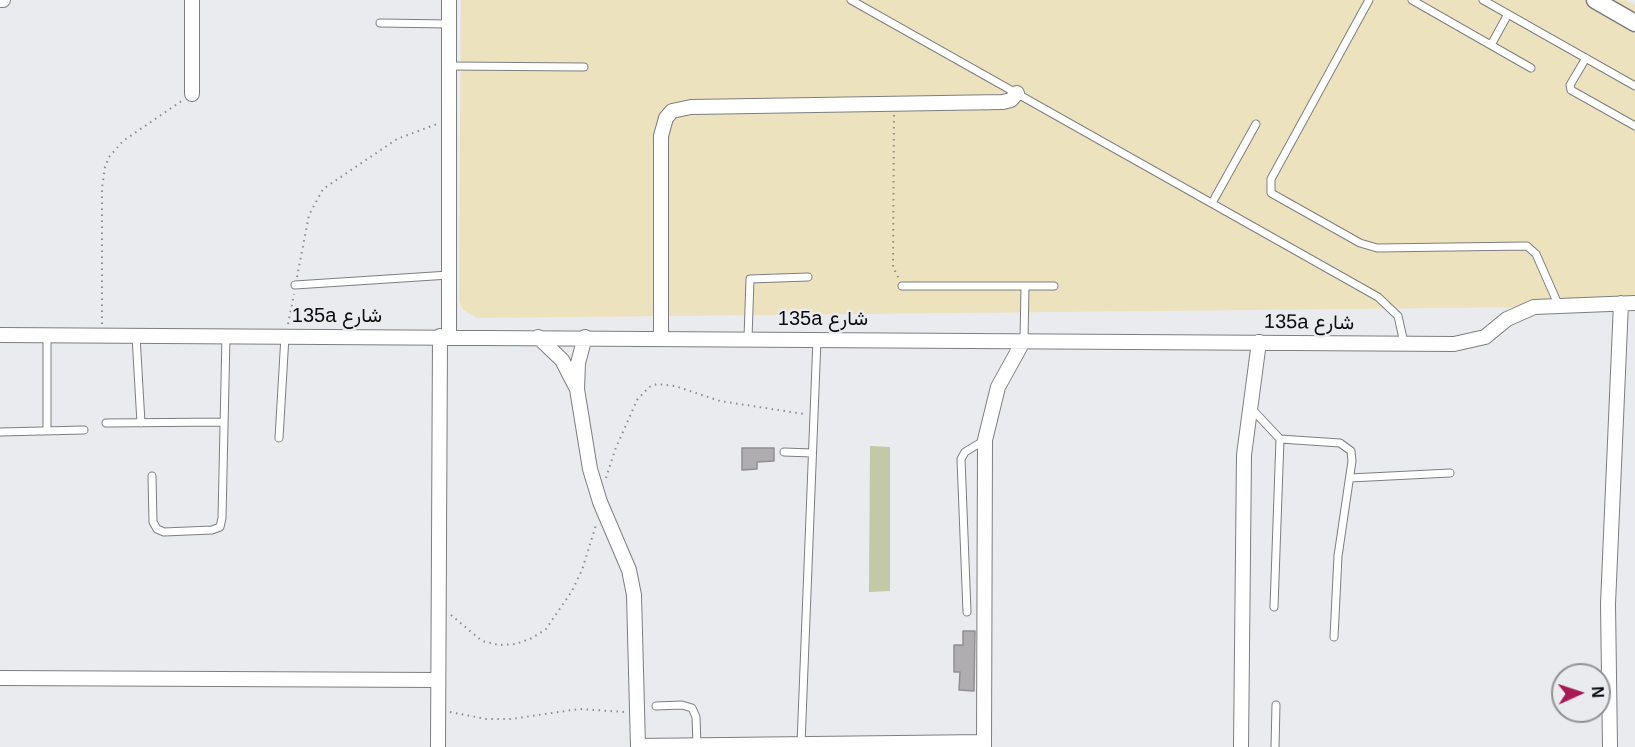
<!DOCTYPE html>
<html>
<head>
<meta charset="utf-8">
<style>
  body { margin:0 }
  #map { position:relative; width:1635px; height:747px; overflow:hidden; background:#eaebee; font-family:Helvetica,sans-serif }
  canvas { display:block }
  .north { position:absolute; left:1551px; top:663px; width:60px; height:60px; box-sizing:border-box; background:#eaebee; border:2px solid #919294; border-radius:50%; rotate:87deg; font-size:16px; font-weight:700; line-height:24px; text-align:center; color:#0c0c0d }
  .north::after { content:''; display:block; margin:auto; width:21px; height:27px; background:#a91955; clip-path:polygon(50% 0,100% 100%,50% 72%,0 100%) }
</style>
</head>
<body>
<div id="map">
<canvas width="1635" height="747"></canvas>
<div class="north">N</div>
</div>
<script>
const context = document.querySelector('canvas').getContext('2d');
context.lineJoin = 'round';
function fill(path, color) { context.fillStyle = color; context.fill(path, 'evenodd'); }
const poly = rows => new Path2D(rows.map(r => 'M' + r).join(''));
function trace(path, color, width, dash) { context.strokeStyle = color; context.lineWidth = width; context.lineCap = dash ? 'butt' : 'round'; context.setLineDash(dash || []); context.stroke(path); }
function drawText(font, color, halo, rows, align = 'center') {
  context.font = font + ' Helvetica,Vazirmatn,sans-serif'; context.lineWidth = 5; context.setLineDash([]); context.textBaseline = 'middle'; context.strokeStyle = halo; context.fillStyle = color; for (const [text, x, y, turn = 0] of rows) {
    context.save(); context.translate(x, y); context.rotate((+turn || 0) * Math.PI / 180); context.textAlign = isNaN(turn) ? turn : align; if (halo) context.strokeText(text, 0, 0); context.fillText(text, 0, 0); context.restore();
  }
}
fill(poly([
  [870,446,890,447,890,591,869,592]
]), '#c3c8a8');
fill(poly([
  [461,0,1626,0,1635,5,1635,306,477,318,463,310,459,300]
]), '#ece2bd');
const building = poly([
  [742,448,774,448,774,461,757,462,757,469,742,470,742,448],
  [963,631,975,631,974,691,959,690,960,672,954,672,954,645,963,645,963,631]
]);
fill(building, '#afadaf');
trace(building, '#918f91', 1.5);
const service = poly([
  [851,0,1378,297,1398,316,1404,343],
  [1369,0,1271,179,1271,193,1360,243,1377,248,1527,246,1536,254,1558,304],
  [1412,0,1531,68],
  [1483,0,1635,86],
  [380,23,449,24],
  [1491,45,1508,14],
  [1586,58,1570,85,1571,90,1635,126],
  [449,66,584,67],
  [1212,203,1256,124],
  [295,285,449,275],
  [902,286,1054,286],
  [136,336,141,423],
  [748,338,750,279,808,277],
  [1024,340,1025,286],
  [1249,406,1280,439,1340,443,1351,451,1352,461,1338,556,1334,637],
  [106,423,224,422],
  [47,431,47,335],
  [0,432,84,430],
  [279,438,285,336],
  [784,452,812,453],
  [152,476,153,522,157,529,164,532,212,530,220,527,222,518,226,336],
  [1350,478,1450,473],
  [1274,607,1280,439],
  [967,612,961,459,965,452,985,440],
  [656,706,682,705,692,708,696,717,697,745],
  [801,744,817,339],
  [1275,747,1276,705]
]);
const minor = poly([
  [1,0,3,0],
  [192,0,192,94],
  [0,335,1454,344,1485,337,1507,319,1534,307,1635,303],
  [449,336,449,0],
  [538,337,562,360,576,387],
  [585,337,578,363,577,389,590,469,600,502,629,570,634,595,638,747],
  [661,338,661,136,666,118,672,111,691,107,1003,102,1011,100,1017,93],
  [0,678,438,680],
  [638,746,984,742],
  [438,747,440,336],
  [984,747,985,440,998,387,1024,340],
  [1241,747,1244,455,1259,342],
  [1610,747,1608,604,1621,303]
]);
const tertiary = poly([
  [1595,0,1635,23]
]);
trace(service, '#7d7e81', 9);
trace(minor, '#7d7e81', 16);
trace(tertiary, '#7d7e81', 19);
trace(poly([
  [894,115,893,267,899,279],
  [297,277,309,215,323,189,397,139,437,124],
  [102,324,102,188,105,167,109,157,123,141,183,100],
  [288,324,294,294],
  [606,478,615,450,637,400,649,387,657,384,675,386,720,401,804,414],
  [451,615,482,641,499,645,516,644,532,638,546,629,572,591,582,570,596,525],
  [450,712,486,719,511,719,579,709,625,712]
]), '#8c8c8e', 2, [1.5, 4.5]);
trace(service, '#fff', 7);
trace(minor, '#fff', 14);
trace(tertiary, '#fff', 16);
drawText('20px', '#0c0c0d', '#eaebee', [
  ["135a شارع",337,316],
  ["135a شارع",823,319],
  ["135a شارع",1309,323,1]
]);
</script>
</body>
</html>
